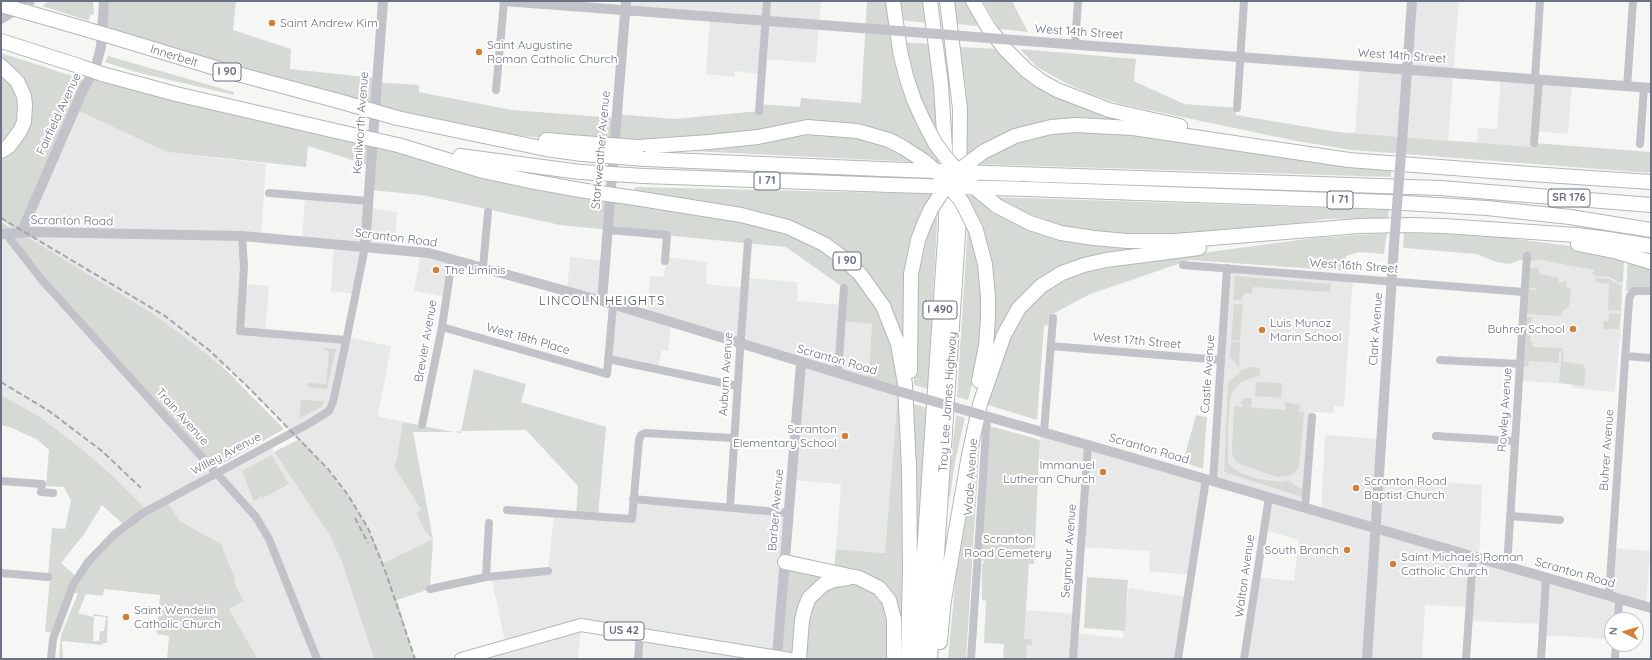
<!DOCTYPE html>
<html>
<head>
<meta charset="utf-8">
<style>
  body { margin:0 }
  #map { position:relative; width:1652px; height:660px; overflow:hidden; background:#f6f7f4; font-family:Quicksand,sans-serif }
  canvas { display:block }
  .frame { position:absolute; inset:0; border:2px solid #697182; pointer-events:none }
  .north { position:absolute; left:1604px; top:612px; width:40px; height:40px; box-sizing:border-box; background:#fff; border:1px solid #c3c6cd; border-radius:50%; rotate:275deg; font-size:11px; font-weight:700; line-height:16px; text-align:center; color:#697182 }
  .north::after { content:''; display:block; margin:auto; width:14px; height:18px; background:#d37f38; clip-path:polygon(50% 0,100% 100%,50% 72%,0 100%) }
</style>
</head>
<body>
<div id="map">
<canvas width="1652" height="660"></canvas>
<div class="frame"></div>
<div class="north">N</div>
</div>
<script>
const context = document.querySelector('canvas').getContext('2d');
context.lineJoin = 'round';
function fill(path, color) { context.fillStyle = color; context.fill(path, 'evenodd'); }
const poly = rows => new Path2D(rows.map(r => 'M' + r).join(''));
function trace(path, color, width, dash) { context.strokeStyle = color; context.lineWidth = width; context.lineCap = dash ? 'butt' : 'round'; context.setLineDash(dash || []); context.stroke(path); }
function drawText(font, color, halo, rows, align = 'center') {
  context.font = font + ' Quicksand,sans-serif'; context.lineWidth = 4; context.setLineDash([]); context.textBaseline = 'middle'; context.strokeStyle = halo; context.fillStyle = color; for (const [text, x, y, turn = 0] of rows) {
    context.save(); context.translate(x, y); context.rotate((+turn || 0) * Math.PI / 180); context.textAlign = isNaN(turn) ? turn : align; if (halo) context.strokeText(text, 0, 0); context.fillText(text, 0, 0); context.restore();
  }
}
fill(poly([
  [626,1,821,1,816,63,763,59,762,74,735,71,734,77,706,74,710,16,625,10],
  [1412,1,1459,1,1448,140,1355,133,1360,66,1408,69],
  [1501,76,1572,82,1568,134,1535,131,1534,147,1477,143,1478,128,1497,129],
  [75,108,167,152,266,164,261,238,242,236,243,284,269,286,265,333,347,337,391,346,378,416,403,422,397,458,394,467,421,511,416,515,426,533,433,539,384,563,368,528,348,495,328,469,224,364,223,368,194,344,155,315,21,233],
  [305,196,369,201,369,208,397,212,394,250,365,247,356,294,331,291,334,244,302,242],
  [1,234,216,473,269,445,330,536,342,562,374,659,258,659,229,608,236,586,234,576,221,544,180,521,166,501,148,511,113,476,83,450,40,417,1,395],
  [421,252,452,260,447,297,414,291],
  [570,257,605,261,602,301,567,291],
  [666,257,707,262,706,284,745,288,746,278,797,282,798,283,797,301,843,305,842,321,872,324,868,382,898,391,885,553,836,549,841,484,791,480,801,363,671,323,668,351,662,350,658,369,608,359,613,305,647,315,650,276,664,277],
  [1540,260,1623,275,1620,340,1619,344,1615,392,1572,388,1572,384,1523,381,1531,261],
  [1227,268,1353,278,1344,406,1334,406,1334,413,1312,412,1305,507,1321,512,1325,435,1381,439,1379,477,1482,485,1479,558,1609,596,1612,548,1650,551,1646,607,1619,600,1618,620,1612,620,1612,639,1542,635,1542,624,1469,621,1469,607,1425,605,1422,659,1244,659,1257,577,1294,581,1299,540,1264,530,1268,497,1213,481],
  [1041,431,1206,479,1191,575,1149,571,1150,551,1081,547,1086,472,1039,462],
  [633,499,789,513,790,659,638,659,640,634,581,625,578,659,494,659,491,650,506,645,491,576,548,571,554,514,631,519],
  [1129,588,1188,597,1178,659,1023,659,1026,610,1076,614,1075,633,1123,638]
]), '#e7e8e8');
fill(poly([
  [49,1,93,1,94,14,90,15,89,21,42,6],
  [104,1,236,1,233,30,291,49,290,69,376,78,376,82,419,85,419,92,512,110,616,118,617,114,674,119,759,111,759,104,800,107,801,98,861,103,867,1,893,1,900,51,946,173,857,131,758,137,582,143,417,123,102,34],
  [898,1,923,1,927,23,900,20],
  [952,1,969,1,985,27,957,24],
  [983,1,1012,1,1028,32,999,29],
  [902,42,929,44,935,90,938,136,916,90],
  [960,47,999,49,1012,64,1123,118,1123,122,1086,119,967,155,966,90],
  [1020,49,1136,59,1134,81,1184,104,1237,108,1236,115,1338,132,1534,147,1534,143,1651,152,1651,173,1352,150,1296,141,1120,104,1090,94,1064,82,1037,67],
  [1,53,88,81,94,71,483,171,763,220,851,265,898,344,909,620,895,619,894,659,790,659,777,656,785,562,834,572,836,549,885,553,898,391,868,382,872,324,842,321,844,288,786,247,560,225,422,195,370,190,371,166,308,146,306,167,167,152,75,109,21,233,155,315,194,344,227,371,284,429,213,469,1,234,1,222,15,230,1,219,1,151,9,146,25,105,1,66],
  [108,56,234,92,234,95,136,72,105,62],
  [1,74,6,79,15,91,19,108,17,121,14,129,1,145],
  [1111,129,1391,168,1391,177,976,164,987,153,1034,135],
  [804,132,835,132,882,143,916,162,691,151],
  [635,187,932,194,917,224,905,353,840,249,652,193,634,192],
  [965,196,974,196,991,210,1008,220,1030,230,1052,237,1081,244,1148,248,1062,267,993,340,995,305,991,262],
  [993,197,1025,198,1389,210,1388,218,1325,219,1295,224,1175,236,1087,233,1044,223],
  [938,206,928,389,914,385,914,311,920,248],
  [968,223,980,260,982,323,977,365,968,400,957,397],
  [1387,233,1384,254,1359,252,1346,256,1345,271,1190,260,1090,294,1049,316,1048,325,1044,326,1037,420,985,404,1013,327,1036,297,1071,275,1157,259,1314,238],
  [1404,233,1484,235,1571,246,1624,258,1623,282,1618,282,1610,277,1595,276,1592,274,1592,272,1594,273,1594,270,1540,260,1531,261,1520,260,1510,264,1496,262,1477,254,1403,248],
  [1628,257,1651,262,1651,291,1626,291],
  [1539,267,1539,274,1557,277,1559,282,1564,282,1567,280,1566,287,1571,288,1569,306,1561,313,1561,316,1527,314,1529,289,1536,290,1537,288,1529,288,1530,269],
  [1235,276,1331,284,1330,292,1253,287,1252,293,1245,293,1241,301,1235,300,1233,300],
  [1595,278,1609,279,1617,284,1622,285,1621,311,1608,310,1609,284,1595,282],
  [1234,304,1243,304,1240,341,1231,340],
  [1609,313,1621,314,1619,329,1603,329,1604,321,1608,321],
  [1527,317,1532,317,1530,341,1532,342,1533,347,1564,348,1559,353,1559,363,1529,361,1528,367,1524,366],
  [1231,342,1240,342,1239,367,1230,357],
  [323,348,336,349,327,389,308,387,308,383,326,384,329,351,323,350],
  [1562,351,1564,351,1563,361,1584,365,1583,368,1586,368,1584,386,1559,383],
  [1250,367,1260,368,1260,376,1250,378,1240,383,1232,392,1230,400,1228,427,1228,462,1234,469,1243,474,1259,479,1283,482,1290,480,1294,485,1302,489,1302,497,1224,472,1228,383,1242,370],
  [474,369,526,384,521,402,606,427,598,517,576,515,578,486,526,430,461,431,461,433,454,432,413,432,433,539,430,589,397,600,415,659,374,659,342,562,330,536,274,452,300,439,328,469,348,495,368,528,384,563,433,539,426,533,416,514,421,510,394,467,397,458,403,422,454,432,461,431],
  [1256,382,1282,383,1281,398,1255,396],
  [1,395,40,417,83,450,113,476,147,510,166,500,180,521,221,544,234,576,236,586,244,601,229,609,258,659,167,659,169,636,157,634,160,595,104,589,103,596,86,594,78,613,93,617,93,614,108,616,107,643,103,643,102,645,62,641,63,659,59,659,61,635,78,593,70,593,55,633,45,632,50,578,48,577,52,528,65,529,71,501,64,487,46,486,49,450,38,440,12,428,1,425],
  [102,505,125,526,77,577,61,563,84,534],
  [94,616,106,617,104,631,100,631,99,641,93,641],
  [1244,398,1251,398,1252,404,1250,407,1286,410,1285,404,1286,402,1300,405,1300,409,1297,412,1304,412,1299,467,1293,474,1287,476,1277,477,1242,465,1236,462,1232,455,1232,447,1234,406,1243,407,1241,402],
  [301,400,325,401,321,407,299,419],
  [914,404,927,408,918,545,916,544],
  [956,415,965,418,955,462,950,497,947,498],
  [1196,415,1207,417,1203,469,1183,462],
  [981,424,966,659,948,659,961,522],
  [990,427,994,427,1040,440,1034,564,1029,564,1024,639,1032,639,1032,645,1027,645,1026,659,1003,659,1004,644,984,643,986,601,982,600,982,565,984,562,981,558],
  [272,455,289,484,263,498,262,496,254,501,242,471],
  [1087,577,1128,580,1125,631,1084,628]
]), '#d5dbd4');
const primary = poly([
  [461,659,581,625,790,659]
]);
const motorway = poly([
  [893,1,900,51,906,76,914,100],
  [973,1,988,27,1005,49,1026,70,1041,81,1057,90,1109,110,1180,126],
  [26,12,92,31],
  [113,37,219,69,342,102],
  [1,41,82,67],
  [1,66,17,81,24,96,25,105,24,122,20,131,9,146,1,151],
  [102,74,176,94,340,132],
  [397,118,546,149,582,154],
  [546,140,582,143],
  [398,145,483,171,530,181,586,191],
  [638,147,709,142,758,137,807,127,857,131,889,140,904,148],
  [983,152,1015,136,1051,127,1076,125,1133,128,1349,160,1531,174,1651,182],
  [460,156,580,172],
  [645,159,881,169],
  [1017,174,1440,188,1651,205],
  [644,176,890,185],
  [1027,189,1388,202,1487,208,1570,217,1651,230],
  [635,198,741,215,788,227,824,244,843,258,860,274,883,306,898,344,905,384,909,469],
  [997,206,1030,223,1061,233,1094,238,1127,241,1175,241,1359,226,1409,225,1444,226,1576,235,1608,239,1651,246],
  [1578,244,1618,252,1651,262],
  [910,371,911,274,918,240,925,222],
  [979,381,986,345,988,319,988,297,985,264],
  [785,562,859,578,879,588,889,600,894,619,894,659],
  [943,606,969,455,980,404,1004,335,1019,308,1041,286,1062,273,1084,265,1106,260,1199,248],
  [940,642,944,597],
  [908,657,910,570,909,460],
  [799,659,802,620,805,608,809,598,824,584,834,580,848,578],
  [917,659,946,224,945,149,941,85,930,1],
  [930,659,959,220,960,109,947,1]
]);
trace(primary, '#b5b7bc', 14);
trace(motorway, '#b4b6ba', 16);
trace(poly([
  [1075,45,1078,1],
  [1535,79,1540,1],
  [1627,87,1633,1],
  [496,90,504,1],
  [1237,108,1244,1],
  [759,111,767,1],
  [1534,143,1539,79],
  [1640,144,1644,88],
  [269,193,369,201],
  [608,230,667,235,665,261],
  [6,234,42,280,256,517,269,539,317,659],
  [242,236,244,266,240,331,346,340],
  [1183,265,1524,292],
  [483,268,488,212],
  [442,327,607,374,613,305],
  [1051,346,1221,360],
  [1625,356,1651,358],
  [608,359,737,386],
  [1440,360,1520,364],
  [838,373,844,288],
  [422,425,442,327,452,260],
  [1044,432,1053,318],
  [1436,436,1515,441],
  [1,481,42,484,41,492,53,493],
  [1213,481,1227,268],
  [633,499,789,513],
  [730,507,740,351,748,242],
  [1305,508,1312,417],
  [507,510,632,519,639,440,641,435,645,433,734,438],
  [1510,516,1560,520],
  [1507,567,1527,256],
  [1,573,48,577],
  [486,577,489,523],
  [430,589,486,577,548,571],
  [1609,596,1629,301,1630,296,1634,291,1651,291],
  [1618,620,1619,600],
  [51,659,53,639,73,585,88,562,115,534,143,513,310,423,329,411,333,402,347,337,365,247],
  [638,659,640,634],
  [971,659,987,417],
  [1073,659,1088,445],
  [1178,659,1206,479],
  [1244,659,1269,497],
  [1466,659,1473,556],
  [1541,659,1546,578],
  [1615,659,1616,644]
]), '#c1c3c8', 8);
trace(poly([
  [504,1,874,29],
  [1,19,30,1],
  [1027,41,1651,88],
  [1402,141,1412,1],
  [21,233,83,90,95,69,101,47,104,1],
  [1,234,33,232,242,236,429,253,602,301,894,390],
  [365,247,383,1],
  [602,301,626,1],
  [982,415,1088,445,1651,608],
  [777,656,801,363],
  [1367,659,1394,245]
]), '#c1c3c8', 10);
trace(primary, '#fff', 12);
trace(motorway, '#fff', 14);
trace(poly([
  [1,218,165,316,209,350,249,388,328,469,348,495,368,528,386,573,415,659],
  [1,382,49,411,102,451,141,488],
  [355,518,368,543]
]), '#a3a6ad', 2, [6, 3]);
const motorwayBridge = poly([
  [1,5,26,12],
  [92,31,113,37],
  [82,67,102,74],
  [914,100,923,120,935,143,947,159,967,181,997,206],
  [342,102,397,118],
  [340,132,398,145],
  [582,143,638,147],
  [904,148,924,161,939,174,962,202,976,230,985,264],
  [582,154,645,159],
  [881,169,1017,174],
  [580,172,644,176],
  [890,185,1027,189],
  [586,191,635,198],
  [925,222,931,209,950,180,962,168,983,152]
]);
trace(motorwayBridge, '#b4b6ba', 16, []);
trace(poly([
  [874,29,1027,41],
  [1394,245,1402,141],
  [894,390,982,415]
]), '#c1c3c8', 10);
trace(motorwayBridge, '#fff', 14);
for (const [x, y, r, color] of [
  [272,23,4,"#d37f38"],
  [479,52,4,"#d37f38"],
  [436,270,4,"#d37f38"],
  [1573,329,4,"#d37f38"],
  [1262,330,4,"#d37f38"],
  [845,436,4,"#d37f38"],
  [1103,472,4,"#d37f38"],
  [1356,488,4,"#d37f38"],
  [1347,550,4,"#d37f38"],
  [1393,564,4,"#d37f38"],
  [126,617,4,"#d37f38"]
]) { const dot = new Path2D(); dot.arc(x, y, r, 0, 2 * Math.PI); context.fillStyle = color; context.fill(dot); trace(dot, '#fff', 1.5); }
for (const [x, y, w] of [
  [227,72,28],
  [767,181,26],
  [1569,198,42],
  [1340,200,26],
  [847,261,28],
  [940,310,34],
  [624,631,40]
]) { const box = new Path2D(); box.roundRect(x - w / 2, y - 9, w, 18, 3); context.fillStyle = '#fff'; context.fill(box); trace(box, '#697182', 1); }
drawText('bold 11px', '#697182', null, [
  ["I 90",227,72],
  ["I 71",767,181],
  ["SR 176",1569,198],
  ["I 71",1340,200],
  ["I 90",847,261],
  ["I 490",940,310],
  ["US 42",624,631]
]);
drawText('12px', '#697182', '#fff', [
  ["Saint Andrew Kim",280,23],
  ["Saint Augustine",487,45],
  ["Roman Catholic Church",487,59],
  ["The Liminis",444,270],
  ["Luis Munoz",1270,323],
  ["Marin School",1270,337],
  ["Buhrer School",1565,329,"right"],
  ["Scranton",837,429,"right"],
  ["Elementary School",837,443,"right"],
  ["Immanuel",1095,465,"right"],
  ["Lutheran Church",1095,479,"right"],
  ["Scranton Road",1364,481],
  ["Baptist Church",1364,495],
  ["South Branch",1339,550,"right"],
  ["Saint Michaels Roman",1401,557],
  ["Catholic Church",1401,571],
  ["Saint Wendelin",134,610],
  ["Catholic Church",134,624]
], 'left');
drawText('12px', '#697182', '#fff', [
  ["West 14th Street",1079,32,4],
  ["Innerbelt",174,56,17],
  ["West 14th Street",1402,56,4],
  ["Fairfield Avenue",59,114,-65],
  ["Kenilworth Avenue",361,123,-86],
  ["Starkweather Avenue",601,150,-85],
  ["Scranton Road",72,221,1],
  ["Scranton Road",396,238,7],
  ["West 16th Street",1354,266,4],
  ["Clark Avenue",1376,329,-86],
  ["West 18th Place",528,339,16],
  ["Brevier Avenue",426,341,-80],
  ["West 17th Street",1137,341,5],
  ["Scranton Road",837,360,16],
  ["Auburn Avenue",726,374,-86],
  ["Castle Avenue",1208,374,-86],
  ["Troy Lee James Highway",948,402,-86],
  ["Rowley Avenue",1505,410,-86],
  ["Train Avenue",182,417,48],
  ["Scranton Road",1149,449,16],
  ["Buhrer Avenue",1607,450,-86],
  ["Willey Avenue",226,454,-28],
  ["Wade Avenue",971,477,-86],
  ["Barber Avenue",776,510,-85],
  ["Seymour Avenue",1069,551,-86],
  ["Scranton Road",1575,573,16],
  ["Walton Avenue",1245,576,-82]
]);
drawText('12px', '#677a67', '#fff', [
  ["Scranton",1008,539],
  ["Road Cemetery",1008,553]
]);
context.letterSpacing = '1px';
drawText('13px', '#565c68', '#fff', [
  ["LINCOLN HEIGHTS",602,301]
]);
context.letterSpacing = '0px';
</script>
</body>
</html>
